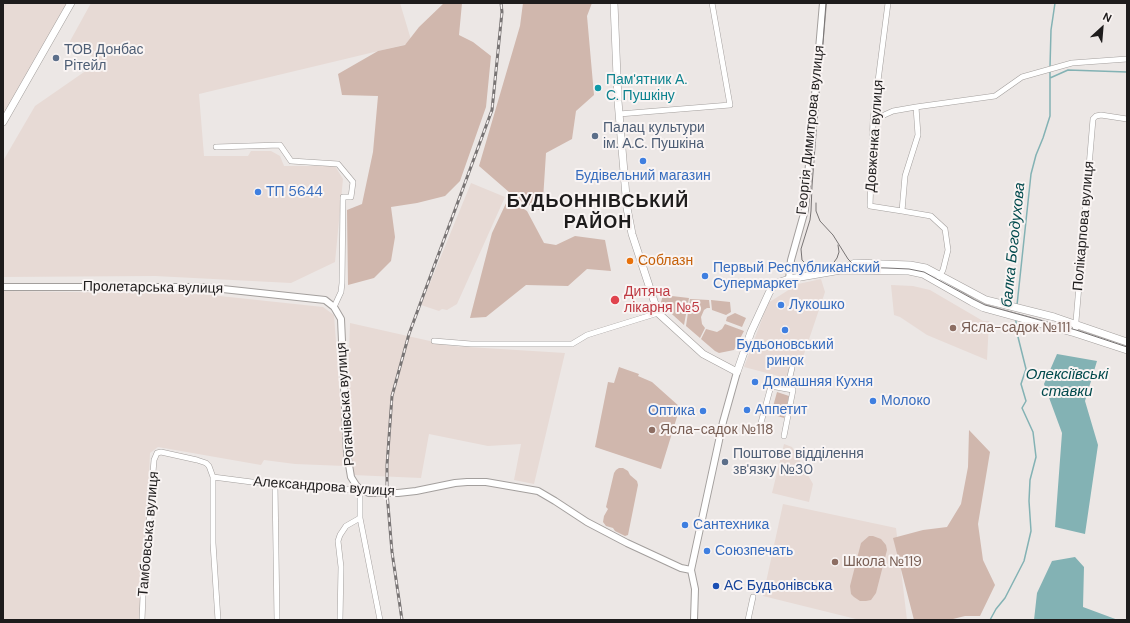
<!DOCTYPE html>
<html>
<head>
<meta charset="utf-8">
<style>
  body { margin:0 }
  #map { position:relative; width:1130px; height:623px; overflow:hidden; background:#ece7e5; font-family:"DM Sans",sans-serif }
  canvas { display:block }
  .frame { position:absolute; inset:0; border:4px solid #1e1c1c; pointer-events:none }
  .north { position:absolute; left:1082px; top:8px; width:40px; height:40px; -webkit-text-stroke:3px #f9f4f3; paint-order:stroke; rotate:26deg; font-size:11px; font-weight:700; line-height:16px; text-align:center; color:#1e1c1c }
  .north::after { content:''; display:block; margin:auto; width:14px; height:18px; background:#1e1c1c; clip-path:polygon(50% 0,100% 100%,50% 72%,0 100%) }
</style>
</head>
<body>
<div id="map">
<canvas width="1130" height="623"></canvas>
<div class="frame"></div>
<div class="north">N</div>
</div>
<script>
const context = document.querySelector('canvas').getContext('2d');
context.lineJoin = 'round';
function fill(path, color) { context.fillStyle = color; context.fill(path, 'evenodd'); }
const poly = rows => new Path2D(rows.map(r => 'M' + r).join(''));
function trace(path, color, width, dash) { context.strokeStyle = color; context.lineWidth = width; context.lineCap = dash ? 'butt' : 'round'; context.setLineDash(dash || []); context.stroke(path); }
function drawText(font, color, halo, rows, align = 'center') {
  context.font = font + ' "DM Sans",sans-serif'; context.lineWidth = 4; context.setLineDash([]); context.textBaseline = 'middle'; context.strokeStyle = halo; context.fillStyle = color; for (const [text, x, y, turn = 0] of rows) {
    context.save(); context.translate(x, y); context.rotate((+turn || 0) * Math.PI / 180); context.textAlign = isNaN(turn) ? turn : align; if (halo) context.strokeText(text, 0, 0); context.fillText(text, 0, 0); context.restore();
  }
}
fill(poly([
  [3,3,67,3,3,116],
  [91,3,400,3,412,43,199,94,204,156,248,156,251,151,271,151,280,156,284,166,335,166,343,179,335,262,291,283,155,276,3,277,3,161,35,106,100,61,69,43],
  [471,183,505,197,457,304,447,310,442,309,439,311,421,305],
  [821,279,825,292,802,360,793,357,786,378,744,367,768,303,798,284],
  [891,285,913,286,930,290,983,321,989,321,987,360,927,335,900,317,894,315],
  [3,291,201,294,323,307,334,315,345,466,295,464,264,460,261,465,158,447,150,453,143,620,3,620],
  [350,323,452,346,565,353,534,484,514,480,521,444,488,446,429,434,421,478,353,475,348,381],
  [784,444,792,447,813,484,809,502,772,493],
  [783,504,896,528,907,620,860,620,763,596]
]), '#e7dad5');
fill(poly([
  [444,3,462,3,459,35,473,42,491,56,486,107,460,181,445,196,417,203,391,207,395,237,391,261,374,278,348,285,347,210,362,204,373,152,378,96,342,95,338,74,378,51,405,45,419,27],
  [523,3,592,3,587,16,594,95,576,111,572,139,546,153,543,200,539,210,517,199,479,166,520,26],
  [508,199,527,211,544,243,556,245,575,236,605,240,611,271,587,269,568,286,526,285,486,317,470,318,492,233],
  [663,295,689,298,684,325,663,306,661,302],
  [690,299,709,300,710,308,707,308,704,310,701,317,702,324,705,328,700,338,686,326],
  [711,300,730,302,731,312,726,315,712,310],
  [735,313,746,318,742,327,726,321,727,317],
  [725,324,744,331,734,350,719,353,715,351,701,339,706,329,717,332,722,329],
  [619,367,639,374,638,376,652,382,680,407,661,469,595,447,608,382,614,383],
  [777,392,789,396,784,418,771,414],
  [969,430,990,452,978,524,983,560,995,585,980,616,965,616,949,620,914,620,893,538,923,530,947,527,961,504,968,467],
  [619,468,623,468,628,471,630,475,637,481,638,485,628,535,625,536,615,531,613,528,606,526,603,522,604,516,608,509,606,507,614,473,616,470],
  [869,536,873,536,881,539,886,545,887,550,876,593,871,600,866,601,860,601,854,597,851,594,850,586,861,543]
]), '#d0b7ad');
fill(poly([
  [1057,354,1097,361,1085,401,1098,445,1085,534,1055,527,1062,433,1044,384],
  [1075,557,1084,567,1083,607,1118,620,1034,620,1037,593,1052,561]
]), '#83b2b4');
trace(poly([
  [1050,67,1051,30,1055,3],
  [1050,78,1068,70,1127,72],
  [1017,305,1031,174,1036,155,1043,138,1050,116,1050,70],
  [990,620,996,609,1005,598,1024,561,1031,531,1029,501,1030,480,1036,457,1033,432,1022,408,1026,401,1021,384,1026,369,1016,329,1016,319]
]), '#83b2b4', 1.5);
const minor = poly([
  [888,3,873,120,870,206,902,211,931,216,945,229,948,250,943,270,939,277],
  [619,114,730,105,712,3],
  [873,120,893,111,916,107,995,96,1022,77,1072,63,1127,59],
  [216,147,280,145,291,161,338,164,353,182,351,197,343,197,342,283,341,292,334,307],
  [902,211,905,176,918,135,916,107],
  [1075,333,1093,119,1096,116,1101,115,1127,119],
  [434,341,471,344,572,344,587,335,658,313],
  [759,430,771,386,787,389,792,368],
  [784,436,793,390,787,389],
  [213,477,213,543,218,620],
  [275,485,277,620],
  [360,518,380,620],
  [142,620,143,596,154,460,157,453,161,452,197,460,206,463,209,466,213,477,275,485,338,490,360,489,360,518,346,526,340,535,338,541,341,567,340,620],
  [748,620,753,597]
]);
const tertiary = poly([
  [789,279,791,260,805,210,823,3],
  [3,287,204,287,325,300,334,307,341,319,347,453,351,477,356,485,360,489,369,493,398,493,416,491,455,483,467,482,486,482,538,491,555,501,587,522,627,543,681,568,691,570],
  [694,620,695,589,691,570,723,422,737,372]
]);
const secondary = poly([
  [614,3,618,101,627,208,632,234,658,313,703,354,737,372,751,332,769,293,774,284,789,279,841,270,909,271,923,274,972,302,984,308,1075,333,1127,350],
  [3,122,71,3],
  [841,270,855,263,910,265,926,268,986,300,1054,317,1127,342]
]);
trace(minor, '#a39f9d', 6);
trace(tertiary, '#a39f9d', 8);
trace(secondary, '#a39f9d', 8);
trace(minor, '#fff', 5);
trace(tertiary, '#fff', 6);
trace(secondary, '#fff', 7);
trace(poly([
  [826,3,812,186,811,211,810,220,801,249,802,260,805,263,812,267,819,268,845,267,887,268,909,269,924,272,973,299,985,305,1076,330,1127,347],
  [816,203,816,211,820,221,833,235,848,259,853,264,860,265],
  [827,267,832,265,837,258,839,252,838,245]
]), '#787474', 1);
const rail = poly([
  [402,620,392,552,387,493,387,465,392,396,409,334,492,110,502,12,501,3]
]);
trace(rail, '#787474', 3);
trace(rail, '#f9f4f3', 1.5, [4.5]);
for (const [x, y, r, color] of [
  [56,58,4,"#5c6f8a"],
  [598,88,4,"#0f9aa8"],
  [595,136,4,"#5c6f8a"],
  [643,161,4,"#3f7fe0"],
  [258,192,4,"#3f7fe0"],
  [630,261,4,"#e8710a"],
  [705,276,4,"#3f7fe0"],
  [615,300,5,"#e0444e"],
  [781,305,4,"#3f7fe0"],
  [953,328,4,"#8d6e63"],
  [785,330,4,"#3f7fe0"],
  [755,382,4,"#3f7fe0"],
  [873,401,4,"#3f7fe0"],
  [747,410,4,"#3f7fe0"],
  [703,411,4,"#3f7fe0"],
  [652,430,4,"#8d6e63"],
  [725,462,4,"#5c6f8a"],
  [685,525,4,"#3f7fe0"],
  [707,551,4,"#3f7fe0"],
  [835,562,4,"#8d6e63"],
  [716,586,4,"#1a4fb4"]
]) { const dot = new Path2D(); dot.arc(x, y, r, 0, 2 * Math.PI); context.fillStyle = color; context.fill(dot); trace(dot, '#f9f4f3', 1.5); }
drawText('14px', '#4e5e75', '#f9f4f3', [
  ["ТОВ Донбас",64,50],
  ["Рітейл",64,66],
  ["Палац культури",603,128],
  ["ім. А.С. Пушкіна",603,144],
  ["Поштове відділення",733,454],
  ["зв'язку №30",733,470]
], 'left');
drawText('14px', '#0d838f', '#f9f4f3', [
  ["Пам'ятник А.",606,80],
  ["С. Пушкіну",606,96]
], 'left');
drawText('14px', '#1e1c1c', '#f9f4f3', [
  ["Георгія Димитрова вулиця",811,130,-84],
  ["Довженка вулиця",875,136,-86],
  ["Полікарпова вулиця",1084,226,-85],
  ["Пролетарська вулиця",153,288,1],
  ["Рогачівська вулиця",346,404,-94],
  ["Александрова вулиця",324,487,4],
  ["Тамбовська вулиця",149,534,-85]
]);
drawText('14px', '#366cbe', '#f9f4f3', [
  ["Будівельний магазин",643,176,"center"],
  ["ТП 5644",266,192],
  ["Первый Республиканский",713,268],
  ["Супермаркет",713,284],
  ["Лукошко",789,305],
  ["Будьоновський",785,345,"center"],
  ["ринок",785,361,"center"],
  ["Домашняя Кухня",763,382],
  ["Молоко",881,401],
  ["Аппетит",755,410],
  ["Оптика",695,411,"right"],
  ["Сантехника",693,525],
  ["Союзпечать",715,551]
], 'left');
drawText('14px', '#c56008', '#f9f4f3', [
  ["Соблазн",638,261]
], 'left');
drawText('14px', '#be3a42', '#f9f4f3', [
  ["Дитяча",624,292],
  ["лікарня №5",624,308]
], 'left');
drawText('14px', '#785e54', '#f9f4f3', [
  ["Ясла-садок №111",961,328],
  ["Ясла-садок №118",660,430],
  ["Школа №119",843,562]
], 'left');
drawText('14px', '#164399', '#f9f4f3', [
  ["АС Будьонівська",724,586]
], 'left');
drawText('italic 15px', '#00494c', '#f9f4f3', [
  ["балка Богодухова",1014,245,-84],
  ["Олексіївські",1067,375],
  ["ставки",1067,392]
]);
context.letterSpacing = '1px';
drawText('bold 18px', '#1e1c1c', '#f9f4f3', [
  ["БУДЬОННІВСЬКИЙ",598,202],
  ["РАЙОН",598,223]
]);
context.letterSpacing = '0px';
</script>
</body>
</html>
